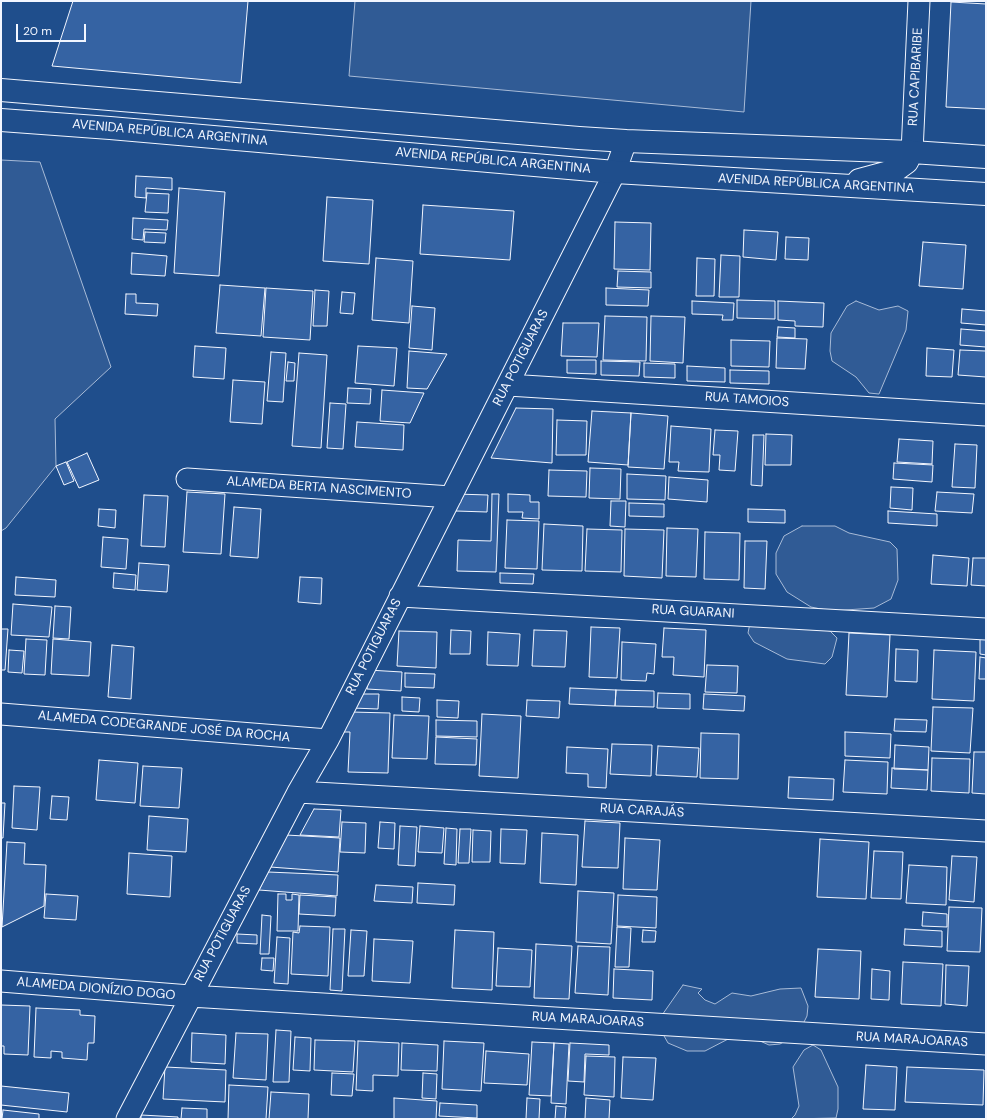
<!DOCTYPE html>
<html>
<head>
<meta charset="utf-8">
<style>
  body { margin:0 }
  #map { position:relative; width:987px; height:1120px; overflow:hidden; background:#1f4e8c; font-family:"DM Sans",sans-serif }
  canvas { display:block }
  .frame { position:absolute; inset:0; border:2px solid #f2f6ff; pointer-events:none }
  .scale { position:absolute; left:16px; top:24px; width:70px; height:18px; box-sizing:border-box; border:2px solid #f2f6ff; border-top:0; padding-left:5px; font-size:12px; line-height:14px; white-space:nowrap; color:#f2f6ff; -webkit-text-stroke:3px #1f4e8c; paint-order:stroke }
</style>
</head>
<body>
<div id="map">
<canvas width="987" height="1120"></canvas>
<div class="frame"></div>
<div class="scale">20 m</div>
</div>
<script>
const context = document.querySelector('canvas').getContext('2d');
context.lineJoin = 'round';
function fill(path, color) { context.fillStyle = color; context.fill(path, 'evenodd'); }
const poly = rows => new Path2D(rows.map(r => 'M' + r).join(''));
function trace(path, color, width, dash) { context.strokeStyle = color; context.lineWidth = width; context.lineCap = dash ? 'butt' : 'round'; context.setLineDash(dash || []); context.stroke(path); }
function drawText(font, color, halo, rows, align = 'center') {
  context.font = font + ' "DM Sans",sans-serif'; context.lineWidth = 3; context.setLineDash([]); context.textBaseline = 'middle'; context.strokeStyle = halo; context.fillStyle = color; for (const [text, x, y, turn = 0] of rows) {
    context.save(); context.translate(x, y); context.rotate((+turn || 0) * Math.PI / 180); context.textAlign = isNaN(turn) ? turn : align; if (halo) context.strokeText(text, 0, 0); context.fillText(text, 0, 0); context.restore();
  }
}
const built = poly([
  [355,1,751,1,744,112,349,76,355,1],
  [1,160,40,162,111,367,55,419,56,466,6,528,1,531,1,160],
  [856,301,879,310,898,306,908,311,906,330,879,394,869,393,856,377,832,361,830,351,831,333,847,306,856,301],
  [802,526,835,526,849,533,890,542,897,549,898,580,891,599,874,608,831,611,811,607,787,592,776,574,776,553,784,536,802,526],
  [750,623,818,628,830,631,837,638,832,657,825,664,787,659,754,642,748,633,750,623],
  [683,985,702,989,698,993,705,1000,715,1004,732,993,751,996,780,989,801,988,808,1006,807,1016,798,1034,780,1044,769,1045,751,1037,732,1037,705,1051,687,1051,668,1043,659,1027,660,1018,683,985],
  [813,1045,821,1050,838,1087,838,1109,836,1118,791,1119,795,1115,799,1106,793,1067,804,1050,813,1045]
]);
fill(built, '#305b95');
trace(built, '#a8bbd7', 1);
const building = poly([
  [73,1,248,1,241,83,52,66,73,1],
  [951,2,986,4,986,109,946,107,951,2],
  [136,176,172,178,172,190,146,188,146,198,135,197,136,176],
  [179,188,225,192,219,276,174,273,179,188],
  [147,193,169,194,168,213,145,212,147,193],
  [327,197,373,200,369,264,323,261,327,197],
  [423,205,514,211,510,260,420,254,423,205],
  [133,218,168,220,167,230,144,229,143,240,132,239,133,218],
  [615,222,651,223,650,270,614,269,615,222],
  [744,230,778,232,776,260,743,257,744,230],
  [145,232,166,233,165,243,144,242,145,232],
  [786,237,809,238,808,260,785,259,786,237],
  [923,242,966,245,963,289,919,286,923,242],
  [132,253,167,256,165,276,131,274,132,253],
  [721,255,740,256,739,297,719,297,721,255],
  [376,258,413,261,409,323,372,320,376,258],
  [697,258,715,259,714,296,696,296,697,258],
  [618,271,651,272,651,288,617,287,618,271],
  [220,285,265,288,261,336,216,333,220,285],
  [266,288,313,291,310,340,263,337,266,288],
  [606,288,649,290,648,306,606,305,606,288],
  [315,290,329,291,327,326,313,326,315,290],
  [342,292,355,293,353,314,340,313,342,292],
  [126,294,136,294,136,303,158,304,157,316,125,314,126,294],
  [737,300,775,301,775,319,737,318,737,300],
  [692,301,734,303,733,320,722,320,723,315,692,314,692,301],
  [778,301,824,303,823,327,795,326,795,321,778,320,778,301],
  [412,306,435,308,432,350,409,348,412,306],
  [962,309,986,311,986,325,961,323,962,309],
  [605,316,647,317,646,361,603,360,605,316],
  [651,316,685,317,683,363,650,361,651,316],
  [563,323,599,323,597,357,561,356,563,323],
  [778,327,795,328,795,338,777,337,778,327],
  [961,329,986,331,986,347,960,345,961,329],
  [777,338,807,339,805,369,776,368,777,338],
  [731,340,770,341,769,367,731,366,731,340],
  [195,346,226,348,224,379,193,377,195,346],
  [358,346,397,348,394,386,355,383,358,346],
  [927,348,954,350,952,377,926,376,927,348],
  [960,350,986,351,986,377,958,375,960,350],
  [409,351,447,354,427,389,407,388,409,351],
  [271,352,286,353,283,402,267,401,271,352],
  [299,353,327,355,321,448,292,446,299,353],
  [567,360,596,360,596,374,567,373,567,360],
  [601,361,640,362,639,376,601,375,601,361],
  [288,362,295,363,294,381,286,381,288,362],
  [644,363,675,364,675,378,644,377,644,363],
  [687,366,725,368,725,382,687,381,687,366],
  [730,370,769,371,769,384,730,383,730,370],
  [233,380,265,382,262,424,230,422,233,380],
  [348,388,371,389,370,404,347,403,348,388],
  [382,390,424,393,410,423,380,421,382,390],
  [330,403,346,404,343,449,327,448,330,403],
  [516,408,553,409,552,463,491,458,516,408],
  [592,411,631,413,628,465,588,462,592,411],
  [631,413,668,416,664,469,628,467,631,413],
  [557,420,587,421,586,455,556,455,557,420],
  [357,422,404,425,403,450,355,447,357,422],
  [671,426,711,429,709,472,678,471,679,462,669,462,671,426],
  [715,430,738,431,735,471,719,470,720,455,713,455,715,430],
  [766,434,792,435,791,465,765,465,766,434],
  [753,435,764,435,762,486,751,485,753,435],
  [899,439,933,441,932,464,897,462,899,439],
  [955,444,977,445,975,488,952,487,955,444],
  [87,453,99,480,79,488,67,462,87,453],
  [66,462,74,481,64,485,56,466,66,462],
  [894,463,933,465,932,482,893,479,894,463],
  [590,468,621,469,620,499,589,498,590,468],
  [549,470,587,471,586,497,548,496,549,470],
  [627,474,666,476,665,500,627,499,627,474],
  [669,477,708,480,707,502,668,499,669,477],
  [891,487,913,488,912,510,890,508,891,487],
  [187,492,225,494,221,554,183,552,187,492],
  [937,492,974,494,972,513,935,511,937,492],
  [456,494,488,495,487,512,456,511,456,494],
  [492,494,499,494,496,572,457,571,458,540,491,541,492,494],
  [508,494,530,495,530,502,539,502,539,519,522,518,523,512,508,512,508,494],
  [144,495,168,496,165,547,141,546,144,495],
  [611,501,626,501,625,527,610,526,611,501],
  [629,503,664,504,664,517,629,516,629,503],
  [234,507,261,509,258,558,230,556,234,507],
  [99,509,116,510,115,528,98,526,99,509],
  [748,509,785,510,785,523,748,522,748,509],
  [888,511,937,514,937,526,888,523,888,511],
  [507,520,539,521,537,569,505,568,507,520],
  [544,524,583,526,582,571,542,570,544,524],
  [667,528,698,529,696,577,666,576,667,528],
  [587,529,622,530,621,572,585,571,587,529],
  [625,529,664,530,662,578,624,576,625,529],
  [705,532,740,533,739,580,704,579,705,532],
  [103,537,128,539,126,569,101,567,103,537],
  [745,541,767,541,765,589,744,588,745,541],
  [933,555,969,558,967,586,931,584,933,555],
  [973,558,986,558,986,586,971,585,973,558],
  [139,563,169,565,167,592,137,590,139,563],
  [114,573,136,575,135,590,113,588,114,573],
  [500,573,534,574,533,584,500,583,500,573],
  [16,577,56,580,55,597,15,595,16,577],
  [300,577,322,578,321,604,298,602,300,577],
  [13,604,52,607,49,637,11,635,13,604],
  [55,606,71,607,69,639,53,638,55,606],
  [591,627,620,628,617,678,589,677,591,627],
  [664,628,706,630,704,677,673,675,674,657,662,657,664,628],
  [1,629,8,629,5,670,1,670,1,629],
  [451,630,471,631,470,654,450,654,451,630],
  [534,630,567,631,565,667,532,666,534,630],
  [399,631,437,632,436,668,397,666,399,631],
  [488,632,520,634,518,666,487,665,488,632],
  [849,633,890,635,887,697,846,695,849,633],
  [980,638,986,639,986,655,980,654,980,638],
  [26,639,47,640,45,675,24,674,26,639],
  [53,639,91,642,89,676,51,674,53,639],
  [622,642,656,644,654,674,647,673,646,681,621,680,622,642],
  [112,645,134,647,131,699,108,697,112,645],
  [896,649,918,650,917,682,895,681,896,649],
  [9,650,24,651,22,673,8,672,9,650],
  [934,650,976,652,974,701,932,699,934,650],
  [980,657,986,658,986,679,979,679,980,657],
  [707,665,738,666,737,693,705,692,707,665],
  [368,670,402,672,401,691,367,689,368,670],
  [405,673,435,674,434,688,405,687,405,673],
  [570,688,616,690,615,706,569,704,570,688],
  [616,690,654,691,654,707,615,706,616,690],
  [658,693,690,694,690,709,657,708,658,693],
  [362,694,379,694,378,709,352,708,362,694],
  [704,694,745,696,744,711,703,709,704,694],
  [402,697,420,698,419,712,402,711,402,697],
  [437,700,459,701,458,718,437,717,437,700],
  [527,700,560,701,559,718,526,716,527,700],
  [933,707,973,708,970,753,931,751,933,707],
  [351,712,390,713,388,773,348,772,350,732,339,732,351,712],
  [482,714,521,716,518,778,479,776,482,714],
  [394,715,429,716,427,759,392,758,394,715],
  [895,719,927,720,926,732,894,731,895,719],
  [436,720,477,721,477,737,436,736,436,720],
  [845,732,891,734,890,758,845,756,845,732],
  [701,733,739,734,738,779,700,778,701,733],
  [436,737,477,739,476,765,435,764,436,737],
  [612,744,652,745,651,776,610,774,612,744],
  [895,745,929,747,928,770,894,769,895,745],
  [658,746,699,748,697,777,656,775,658,746],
  [567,747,608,749,606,788,588,787,588,774,566,773,567,747],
  [974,752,986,752,986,794,972,793,974,752],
  [932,758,970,759,969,793,931,791,932,758],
  [99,760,138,763,135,803,96,800,99,760],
  [845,760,888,762,887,794,843,792,845,760],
  [143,766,182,768,179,808,140,806,143,766],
  [892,768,928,770,927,790,891,788,892,768],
  [789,777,834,779,833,800,788,798,789,777],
  [14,786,40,787,37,830,12,828,14,786],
  [52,796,69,797,67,820,50,819,52,796],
  [1,803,5,803,3,838,1,838,1,803],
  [314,809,341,810,339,837,300,835,314,809],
  [149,816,188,819,186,852,147,850,149,816],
  [585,821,620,823,618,868,582,867,585,821],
  [342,822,366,823,365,853,340,852,342,822],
  [380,822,395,823,394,849,378,848,380,822],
  [400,826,417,827,415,866,398,865,400,826],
  [420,826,444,828,442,853,418,852,420,826],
  [446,828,457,829,456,865,444,864,446,828],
  [460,829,471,829,469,863,458,863,460,829],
  [501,829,527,830,525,864,500,863,501,829],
  [473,830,491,831,490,862,472,862,473,830],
  [542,833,578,835,576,885,540,883,542,833],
  [286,835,340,838,338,872,270,867,286,835],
  [625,838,660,840,657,890,623,889,625,838],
  [820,839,869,842,866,899,817,897,820,839],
  [7,842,25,843,24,864,46,865,44,906,2,927,7,842],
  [874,851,903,852,901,899,871,898,874,851],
  [129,853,172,856,170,897,127,894,129,853],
  [952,856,977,857,974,902,949,900,952,856],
  [909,865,947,867,946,905,906,903,909,865],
  [268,872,338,875,337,896,259,890,268,872],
  [418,883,455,885,454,905,417,903,418,883],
  [376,885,413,887,412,903,374,901,376,885],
  [578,891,614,893,611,944,576,942,578,891],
  [46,894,78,896,76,920,44,918,46,894],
  [278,894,286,894,286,900,292,900,292,894,299,895,298,931,277,931,278,894],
  [300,895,336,897,335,916,299,914,300,895],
  [618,895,657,897,656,928,617,926,618,895],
  [949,907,982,908,980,952,947,951,949,907],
  [923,912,947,914,947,927,922,926,923,912],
  [262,915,271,916,269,954,260,954,262,915],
  [300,926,330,927,328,976,291,974,293,932,299,933,300,926],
  [617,927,631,928,629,967,615,967,617,927],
  [333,929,345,929,342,991,330,990,333,929],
  [905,929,942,931,942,947,904,945,905,929],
  [351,930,367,931,364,976,348,976,351,930],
  [455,930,494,932,492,990,452,988,455,930],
  [643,930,656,931,655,942,642,942,643,930],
  [237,934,257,935,257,944,237,943,237,934],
  [277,937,290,938,288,984,274,983,277,937],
  [374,939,413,941,410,983,372,981,374,939],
  [536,944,572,946,569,999,534,998,536,944],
  [578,946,610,947,608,995,575,993,578,946],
  [498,948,532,950,530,987,496,986,498,948],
  [818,949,861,951,859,999,815,997,818,949],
  [262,958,274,958,273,971,261,970,262,958],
  [903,962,943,964,941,1006,901,1004,903,962],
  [946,965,969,966,967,1006,945,1004,946,965],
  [614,969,653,971,652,1000,613,998,614,969],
  [872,969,890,971,889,1000,871,999,872,969],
  [1,1005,30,1006,28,1055,4,1054,4,1046,1,1046,1,1005],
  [36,1008,80,1010,80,1015,95,1016,94,1043,88,1043,87,1060,62,1058,62,1052,51,1051,51,1058,34,1057,36,1008],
  [276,1030,291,1031,289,1082,273,1082,276,1030],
  [192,1033,226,1035,225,1064,191,1062,192,1033],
  [236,1033,268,1034,266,1080,233,1078,236,1033],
  [295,1037,311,1038,310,1071,293,1070,295,1037],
  [315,1040,355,1041,353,1072,314,1070,315,1040],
  [358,1041,399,1043,398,1076,373,1075,373,1091,356,1090,358,1041],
  [444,1041,484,1043,481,1091,442,1089,444,1041],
  [532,1042,554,1043,551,1096,529,1095,532,1042],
  [402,1043,438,1045,437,1071,401,1070,402,1043],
  [554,1043,569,1044,566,1104,551,1103,554,1043],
  [570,1043,609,1045,609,1055,585,1054,584,1082,568,1081,570,1043],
  [486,1051,529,1054,527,1085,484,1083,486,1051],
  [586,1056,615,1057,614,1097,584,1095,586,1056],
  [623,1057,656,1058,653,1100,621,1098,623,1057],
  [866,1065,897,1067,895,1110,863,1109,866,1065],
  [165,1067,226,1070,225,1102,163,1099,165,1067],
  [907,1067,984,1070,983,1105,905,1102,907,1067],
  [332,1073,354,1074,352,1096,331,1095,332,1073],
  [423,1073,437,1074,436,1099,422,1098,423,1073],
  [229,1085,268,1087,266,1119,228,1119,229,1085],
  [1,1086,69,1093,67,1112,1,1105,1,1086],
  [271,1092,309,1094,308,1119,269,1119,271,1092],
  [394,1098,437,1101,436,1119,394,1119,394,1098],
  [527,1098,540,1099,539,1119,526,1119,527,1098],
  [586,1098,610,1100,609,1119,585,1119,586,1098],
  [440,1103,477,1105,477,1118,439,1116,440,1103],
  [556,1106,566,1107,565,1119,555,1119,556,1106],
  [182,1108,207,1109,207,1119,181,1119,182,1108],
  [3,1110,39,1114,39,1119,2,1119,3,1110],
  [141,1115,178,1117,178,1119,141,1119,141,1115]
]);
fill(building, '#3563a3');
trace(building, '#f2f6ff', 1);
const minor = poly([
  [912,152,919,1],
  [508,385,986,415],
  [187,479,451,497],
  [400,596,986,629],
  [1,714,328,740],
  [298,792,986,831],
  [1,981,190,996,986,1044],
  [127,1119,298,792,328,740,615,172,626,141]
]);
const secondary = poly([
  [1,90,579,138,626,141,912,152,986,157],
  [1,120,110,128,615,172,986,194],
  [859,180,896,170,907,162,912,152]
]);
trace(minor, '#f2f6ff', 23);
trace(secondary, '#f2f6ff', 24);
trace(minor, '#1f4e8c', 21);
trace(secondary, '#1f4e8c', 22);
drawText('13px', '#f2f6ff', '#1f4e8c', [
  ["RUA CAPIBARIBE",916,77,-87],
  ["AVENIDA REPÚBLICA ARGENTINA",170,133,5],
  ["AVENIDA REPÚBLICA ARGENTINA",493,161,5],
  ["AVENIDA REPÚBLICA ARGENTINA",816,184,3],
  ["RUA POTIGUARAS",521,358,-63],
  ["RUA TAMOIOS",747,400,4],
  ["ALAMEDA BERTA NASCIMENTO",319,488,4],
  ["RUA GUARANI",693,612,3],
  ["RUA POTIGUARAS",374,647,-63],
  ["ALAMEDA CODEGRANDE JOSÉ DA ROCHA",164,727,5],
  ["RUA CARAJÁS",642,811,3],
  ["RUA POTIGUARAS",223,934,-62],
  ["ALAMEDA DIONÍZIO DOGO",96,989,5],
  ["RUA MARAJOARAS",588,1020,3],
  ["RUA MARAJOARAS",912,1040,3]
]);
</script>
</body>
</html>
